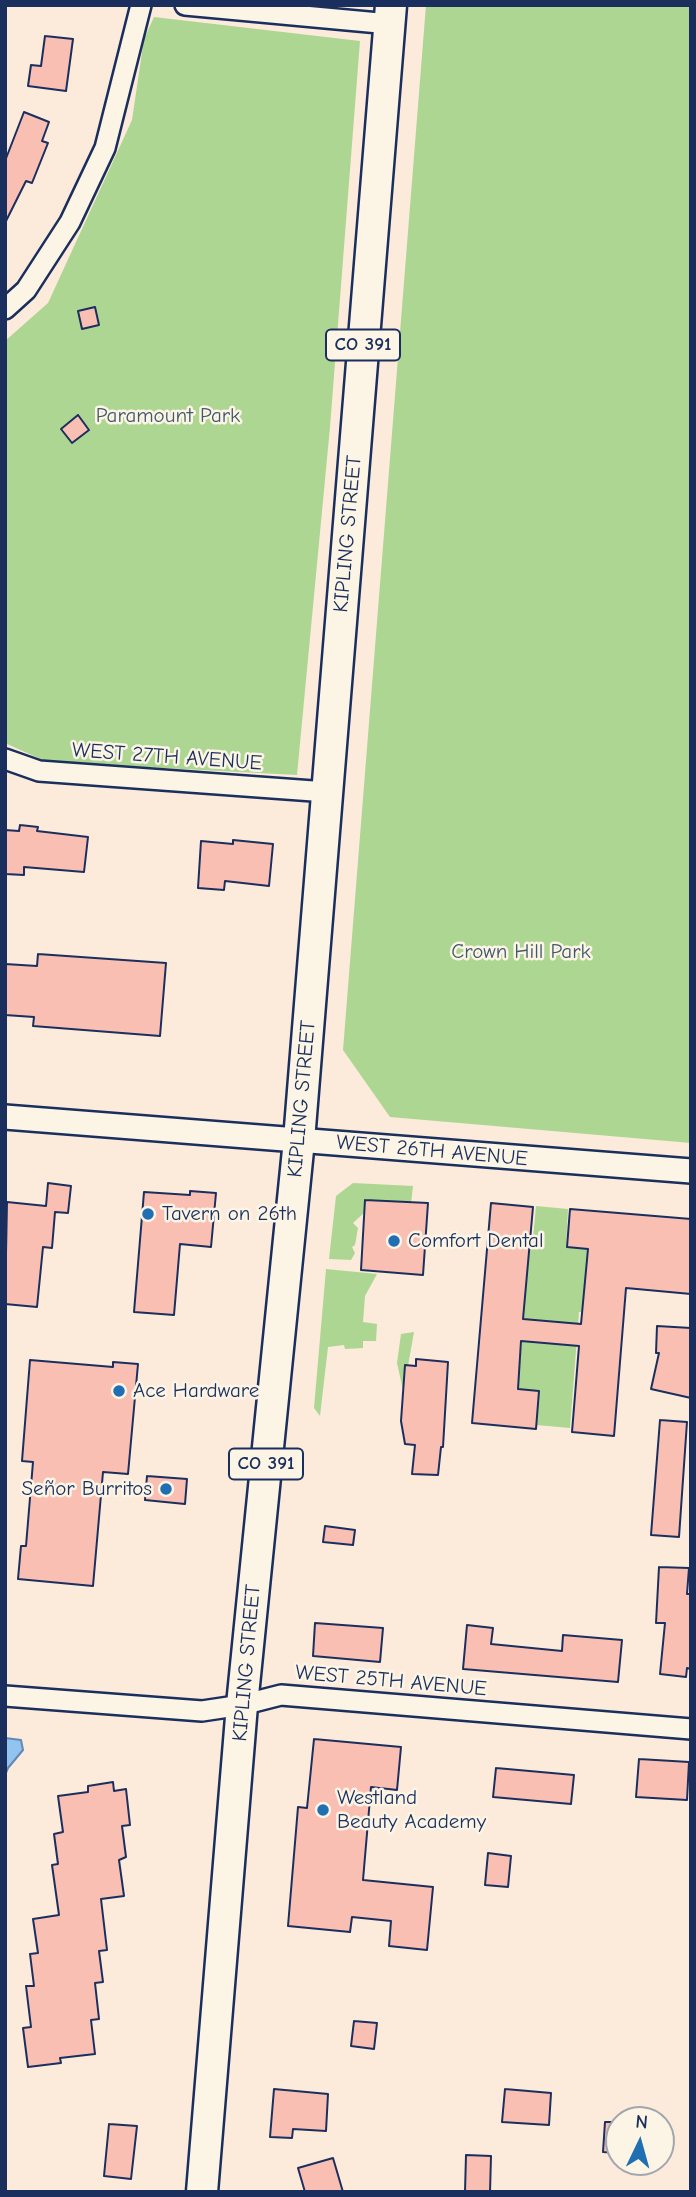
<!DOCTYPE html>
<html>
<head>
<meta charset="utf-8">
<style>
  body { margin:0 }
  #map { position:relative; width:696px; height:2197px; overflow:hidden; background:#fceadb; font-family:"Comic Neue",sans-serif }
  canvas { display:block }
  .frame { position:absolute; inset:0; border:7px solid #1b2f5e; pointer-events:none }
  .north { position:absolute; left:605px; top:2106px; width:70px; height:70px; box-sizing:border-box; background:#fcf5e5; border:2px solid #a2a6af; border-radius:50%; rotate:5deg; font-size:19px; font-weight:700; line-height:28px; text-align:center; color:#1b2f5e }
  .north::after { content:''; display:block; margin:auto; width:24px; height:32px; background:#1f6fb2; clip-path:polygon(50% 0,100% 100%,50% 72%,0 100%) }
</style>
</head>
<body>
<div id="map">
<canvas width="696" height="2197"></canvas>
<div class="frame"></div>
<div class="north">N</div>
</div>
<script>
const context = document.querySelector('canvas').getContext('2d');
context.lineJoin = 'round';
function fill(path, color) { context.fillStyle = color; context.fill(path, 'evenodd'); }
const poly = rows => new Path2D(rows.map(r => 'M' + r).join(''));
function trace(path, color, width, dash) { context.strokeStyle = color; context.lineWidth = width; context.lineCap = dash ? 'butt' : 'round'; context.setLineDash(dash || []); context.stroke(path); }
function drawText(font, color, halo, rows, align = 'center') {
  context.font = font + ' "Comic Neue",sans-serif'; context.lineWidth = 5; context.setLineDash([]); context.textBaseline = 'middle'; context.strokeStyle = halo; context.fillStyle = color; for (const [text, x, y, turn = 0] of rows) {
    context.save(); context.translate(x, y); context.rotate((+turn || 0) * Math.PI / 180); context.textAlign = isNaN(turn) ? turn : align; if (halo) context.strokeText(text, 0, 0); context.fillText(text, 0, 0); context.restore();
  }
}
fill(poly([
  [426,5,691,5,691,1143,390,1117,343,1050],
  [154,17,360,41,330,427,297,775,47,762,5,743,5,341,48,303,132,120,144,39],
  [353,1183,413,1186,411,1204,365,1212,353,1223,358,1228,355,1245,352,1247,355,1253,351,1260,329,1259,336,1196],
  [536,1206,568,1209,566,1247,588,1249,582,1312,579,1312,570,1428,536,1425,538,1391,518,1389,529,1249,532,1249],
  [547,1321,559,1322,557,1344,545,1343],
  [326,1269,377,1274,365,1296,363,1322,377,1324,376,1341,363,1341,363,1348,345,1349,344,1345,328,1347,320,1416,314,1408],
  [414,1332,408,1366,403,1390,397,1363,401,1334]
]), '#add693');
const water = poly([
  [5,1738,21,1740,23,1750,8,1768,5,1775,5,1738]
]);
fill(water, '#93c3ef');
trace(water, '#6388b5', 2);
const building = poly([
  [45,36,73,39,66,91,28,86,31,65,41,66,45,36],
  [24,112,49,122,42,141,48,143,32,183,26,181,5,223,5,161,24,112],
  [95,307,99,325,82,329,78,311,95,307],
  [78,415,89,430,72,443,61,429,78,415],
  [20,825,38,827,37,831,88,837,84,872,24,867,24,875,5,874,5,830,19,831,20,825],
  [233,840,273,844,269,886,225,881,224,890,198,888,201,841,233,844,233,840],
  [38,954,166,963,160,1036,33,1026,34,1017,5,1015,5,964,37,966,38,954],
  [48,1183,71,1186,68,1213,55,1212,52,1248,43,1247,37,1307,5,1304,7,1202,46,1206,48,1183],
  [190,1191,216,1193,211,1247,180,1244,174,1315,134,1312,144,1192,190,1195,190,1191],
  [365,1200,428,1203,423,1275,361,1270,365,1200],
  [491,1203,533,1207,523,1319,581,1324,588,1249,567,1247,570,1209,691,1219,691,1294,626,1288,614,1436,572,1432,579,1346,521,1341,518,1389,539,1391,536,1429,472,1423,491,1203],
  [657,1326,691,1328,691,1398,651,1389,659,1353,656,1353,657,1326],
  [416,1359,448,1362,443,1447,441,1447,438,1475,412,1474,415,1445,405,1444,401,1421,405,1365,416,1366,416,1359],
  [30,1360,113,1367,113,1362,138,1364,128,1474,103,1472,93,1586,18,1579,21,1546,26,1546,33,1462,22,1461,30,1360],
  [660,1420,687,1422,679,1537,651,1535,660,1420],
  [147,1476,187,1479,185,1504,145,1500,147,1476],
  [325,1526,355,1530,353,1545,323,1542,325,1526],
  [659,1567,689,1568,687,1594,691,1594,691,1669,687,1668,686,1677,660,1674,665,1623,656,1623,659,1567],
  [315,1623,383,1628,380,1662,313,1656,315,1623],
  [467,1625,493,1628,491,1644,562,1651,563,1635,622,1640,618,1682,463,1669,467,1625],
  [314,1739,401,1747,397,1790,371,1787,363,1880,433,1887,427,1950,389,1946,391,1921,352,1917,350,1932,288,1926,298,1807,307,1808,314,1739],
  [639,1759,689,1762,687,1800,636,1797,639,1759],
  [496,1768,574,1775,571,1804,493,1797,496,1768],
  [113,1782,114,1791,126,1789,130,1825,122,1826,126,1857,119,1860,124,1896,101,1899,107,1950,99,1951,103,1982,95,1983,99,2019,91,2020,95,2054,60,2058,61,2063,28,2067,23,2028,31,2027,26,1986,34,1986,30,1954,38,1953,33,1919,59,1915,52,1865,58,1864,54,1834,63,1832,58,1796,88,1792,88,1786,113,1782],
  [488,1853,511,1856,508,1887,485,1885,488,1853],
  [354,2021,377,2023,374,2049,351,2046,354,2021],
  [274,2089,328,2094,326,2131,293,2129,292,2138,270,2137,274,2089],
  [505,2089,551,2093,549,2125,502,2122,505,2089],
  [605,2122,619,2122,619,2153,603,2152,605,2122],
  [109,2124,137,2126,131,2179,104,2176,109,2124],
  [466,2155,491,2156,490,2192,465,2192,466,2155],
  [333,2158,343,2192,305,2192,298,2168,333,2158]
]);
fill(building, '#fabfb3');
trace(building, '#1b2f5e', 2);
const minor = poly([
  [185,5,390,24],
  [5,309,26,290,70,222,105,148,141,5],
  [5,759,39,771,327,792],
  [5,1696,202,1711,242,1705,281,1695,691,1729]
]);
const tertiary = poly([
  [5,1117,691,1171]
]);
const primary = poly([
  [202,2192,242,1705,299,1140,391,5]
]);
trace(minor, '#1b2f5e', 24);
trace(tertiary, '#1b2f5e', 28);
trace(primary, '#1b2f5e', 35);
trace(minor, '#fcf5e5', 19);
trace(tertiary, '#fcf5e5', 23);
trace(primary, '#fcf5e5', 30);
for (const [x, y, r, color] of [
  [148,1214,7,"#1f6fb2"],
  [394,1241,7,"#1f6fb2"],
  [119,1391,7,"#1f6fb2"],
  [166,1489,7,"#1f6fb2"],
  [323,1810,7,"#1f6fb2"]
]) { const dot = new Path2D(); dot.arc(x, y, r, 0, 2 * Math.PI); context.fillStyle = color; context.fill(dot); trace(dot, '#fcf5e5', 2.5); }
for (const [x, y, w] of [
  [363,345,74],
  [266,1464,74]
]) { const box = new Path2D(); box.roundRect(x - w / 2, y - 15.5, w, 31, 5); context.fillStyle = '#fcf5e5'; context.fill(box); trace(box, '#1b2f5e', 2); }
drawText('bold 19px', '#1b2f5e', null, [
  ["CO 391",363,345],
  ["CO 391",266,1464]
]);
drawText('21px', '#40596b', '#fcf5e5', [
  ["Paramount Park",168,416],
  ["Crown Hill Park",521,952]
]);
drawText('21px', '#1b2f5e', '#fcf5e5', [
  ["KIPLING STREET",348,534,-85],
  ["WEST 27TH AVENUE",167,757,4],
  ["KIPLING STREET",302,1099,-85],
  ["WEST 26TH AVENUE",432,1151,5],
  ["KIPLING STREET",247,1663,-85],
  ["WEST 25TH AVENUE",391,1681,5]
]);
drawText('21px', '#1b2f5e', '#fcf5e5', [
  ["Tavern on 26th",162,1214],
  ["Comfort Dental",408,1241],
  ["Ace Hardware",133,1391],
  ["Señor Burritos",152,1489,"right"],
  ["Westland",337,1798],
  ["Beauty Academy",337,1822]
], 'left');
</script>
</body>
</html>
